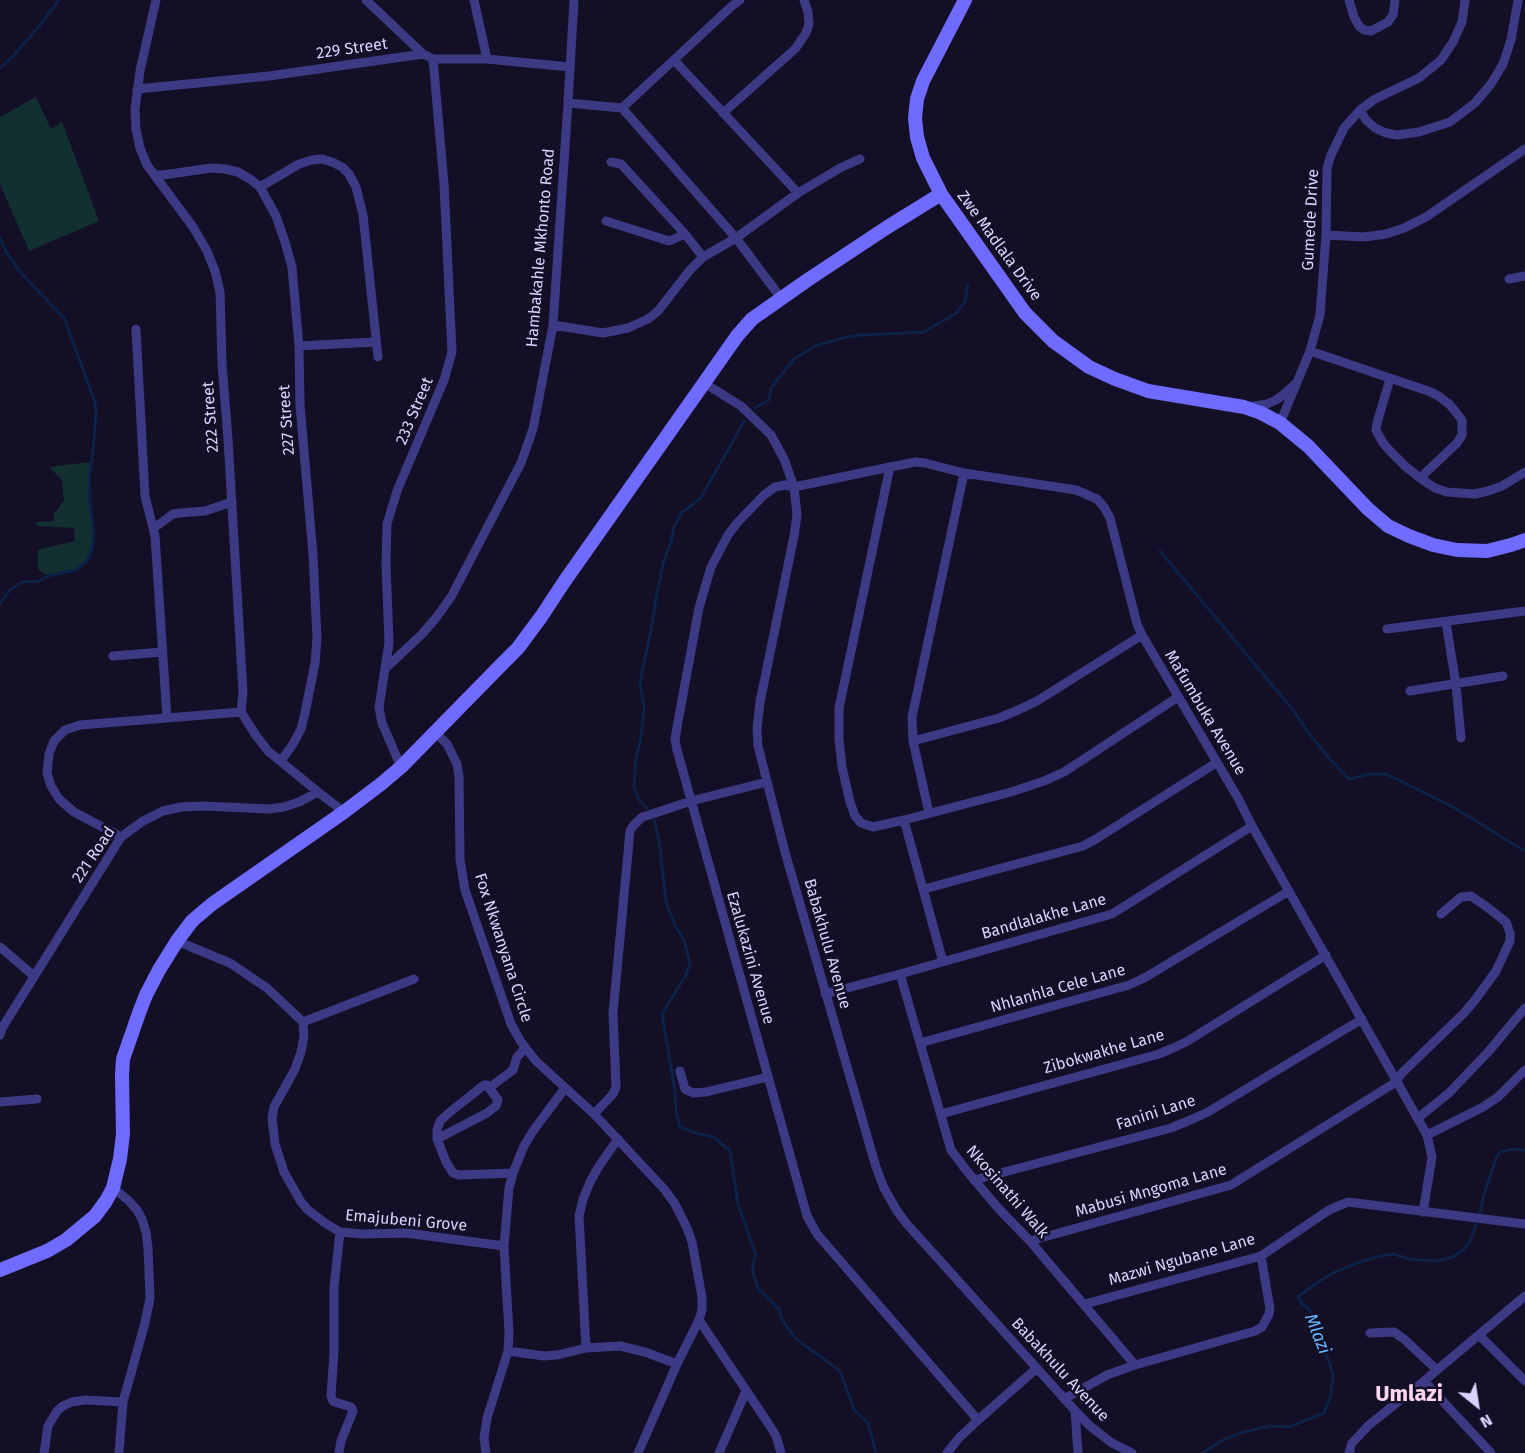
<!DOCTYPE html>
<html>
<head>
<meta charset="utf-8">
<style>
  body { margin:0 }
  #map { position:relative; width:1525px; height:1453px; overflow:hidden; background:#130f26; font-family:"Fira Sans",sans-serif }
  canvas { display:block }
  .north { position:absolute; left:1447px; top:1375px; width:60px; height:60px; -webkit-text-stroke:4px #130f26; paint-order:stroke; rotate:150deg; font-size:16px; font-weight:700; line-height:24px; text-align:center; color:#d9d4ff }
  .north::after { content:''; display:block; margin:auto; width:21px; height:27px; background:#d9d4ff; clip-path:polygon(50% 0,100% 100%,50% 72%,0 100%) }
</style>
</head>
<body>
<div id="map">
<canvas width="1525" height="1453"></canvas>
<div class="north">N</div>
</div>
<script>
const context = document.querySelector('canvas').getContext('2d');
context.lineJoin = 'round';
function fill(path, color) { context.fillStyle = color; context.fill(path, 'evenodd'); }
const poly = rows => new Path2D(rows.map(r => 'M' + r).join(''));
function trace(path, color, width, dash) { context.strokeStyle = color; context.lineWidth = width; context.lineCap = dash ? 'butt' : 'round'; context.setLineDash(dash || []); context.stroke(path); }
function drawText(font, color, halo, rows, align = 'center') {
  context.font = font + ' "Fira Sans",sans-serif'; context.lineWidth = 5; context.setLineDash([]); context.textBaseline = 'middle'; context.strokeStyle = halo; context.fillStyle = color; for (const [text, x, y, turn = 0] of rows) {
    context.save(); context.translate(x, y); context.rotate((+turn || 0) * Math.PI / 180); context.textAlign = isNaN(turn) ? turn : align; if (halo) context.strokeText(text, 0, 0); context.fillText(text, 0, 0); context.restore();
  }
}
fill(poly([
  [36,97,51,129,62,122,99,221,29,251,0,184,0,117],
  [90,462,88,480,93,540,87,561,78,568,46,575,38,569,38,550,75,541,74,528,38,526,35,522,54,521,54,514,64,500,62,480,49,467]
]), '#12302f');
trace(poly([
  [0,68,14,55,36,30,59,0],
  [0,238,6,252,22,274,64,318,95,402,96,411,93,452,89,475,90,507,94,532,92,549,86,562,76,570,48,576,39,581,22,582,9,591,0,604],
  [755,408,769,400,771,388,794,359,815,346,843,338,861,335,924,332,955,314,965,302,968,285],
  [1160,551,1293,710,1307,731,1329,758,1349,779,1370,774,1386,774,1453,807,1525,851],
  [647,808,639,800,634,787,636,759,641,737,644,707,640,682,651,630,656,599,663,564,671,542,674,527,681,513,701,498,744,421],
  [654,819,659,840,666,902,675,925,684,940,690,963,686,975,662,1014,675,1091,676,1111,680,1127,696,1133,714,1137,730,1151,738,1204,756,1255,753,1263,753,1273,758,1288,779,1309,782,1320,795,1338,840,1371,852,1404,853,1409,868,1423,876,1453],
  [1480,1214,1484,1194,1497,1156,1500,1152,1514,1149,1525,1150],
  [1202,1453,1225,1439,1244,1432,1270,1426,1289,1427,1324,1413,1331,1394,1333,1375,1329,1361,1324,1352,1319,1331,1311,1313,1309,1309,1301,1303,1298,1297,1318,1282,1333,1273,1357,1263,1377,1257,1393,1254,1410,1259,1435,1261,1453,1257,1462,1251,1469,1244,1476,1225]
]), '#0c2248', 3);
trace(poly([
  [156,0,140,71,135,109,136,129,140,148,147,165,193,227,207,251,215,271,220,292,222,364,228,439,243,692,241,712,257,737,268,751,318,792,344,812],
  [366,0,423,54],
  [474,0,487,59],
  [1349,0,1354,17,1359,26,1364,30,1371,31,1388,22,1393,15,1395,0],
  [674,60,798,193],
  [137,89,269,76,423,54,433,59,487,59,570,67],
  [568,103,622,108,736,238,781,298],
  [622,108,732,6,740,0],
  [1360,110,1366,120,1375,128,1386,133,1397,135,1419,132,1450,122,1475,103,1491,84,1503,64,1511,40,1518,0],
  [723,113,795,49,806,33,809,24,808,12,804,0],
  [611,162,621,164,685,234,703,257],
  [155,175,163,175,211,168,225,169,238,172,250,179,260,187,276,216,285,242,292,267,299,346,300,405,313,555,317,638,315,663,305,713,301,729,293,744,281,761],
  [260,187,299,164,312,160,322,159,332,162,342,167,349,174,356,187,363,215,378,357],
  [606,221,669,241,685,234],
  [1326,235,1364,237,1386,234,1404,228,1426,217,1525,149],
  [1509,279,1525,276],
  [553,325,603,333,628,328,648,319,658,311,690,270,703,257,736,238,798,193,840,168,860,159],
  [136,329,145,496,155,536,167,718],
  [299,346,375,342],
  [1310,351,1431,392,1440,397,1450,405,1462,420,1462,435,1457,443,1420,478],
  [1390,379,1377,423,1376,430,1383,443,1390,451,1405,466,1420,478,1435,488,1447,492,1475,494,1488,491,1502,486,1525,472],
  [704,383,741,406,771,435,784,459,794,487,797,515,794,536,760,702,757,729,758,746,785,852,876,1167,884,1188,897,1211,906,1223,1079,1415,1090,1426,1112,1443,1132,1453],
  [1247,407,1267,404,1276,400,1283,395,1295,384],
  [1280,423,1310,351,1320,315,1326,235,1327,168,1331,155,1344,128,1360,110,1375,99,1419,78,1441,60,1453,42,1462,22,1465,0],
  [890,467,839,708,839,739,842,767,850,802,855,816,861,823,873,827,904,820,1011,792,1044,781,1064,772,1084,759,1178,697],
  [154,528,173,514,180,513,205,511,232,502],
  [1446,622,1456,685,1461,738],
  [1387,629,1525,611],
  [113,656,163,652],
  [386,668,422,634,436,618,451,597,521,463,533,429,553,325,568,103,574,0],
  [1410,691,1503,676],
  [435,732,447,744,457,764,459,776,460,860,465,890,511,1024,521,1042,536,1061,594,1114,665,1190,675,1204,687,1228,692,1242,702,1297,702,1310,699,1320,768,1423,776,1436,781,1453],
  [913,741,999,718,1018,710,1037,701,1142,635],
  [401,767,382,723,379,707,389,643,386,564,387,524,397,491,444,380,452,352,444,184,433,59],
  [929,813,913,741,912,717,964,473],
  [904,820,943,962],
  [121,837,74,812,59,799,51,786,47,773,49,754,54,741,65,730,80,725,241,712],
  [924,889,1083,846,1096,839,1216,763],
  [177,941,230,963,267,988,303,1022,304,1036,301,1052,295,1069,274,1107,272,1118,275,1144,284,1172,301,1202,308,1210,325,1223,340,1232,362,1234,406,1233,504,1246],
  [0,947,34,976],
  [900,974,951,1150,966,1170,998,1208,1030,1241,1135,1365],
  [825,994,900,974,1112,914,1252,826],
  [303,1022,414,979],
  [0,1035,2,1028,121,837,143,821,163,811,181,807,203,806,269,809,284,807,299,802,318,792],
  [920,1043,1129,985,1146,977,1289,891],
  [680,1071,685,1089,693,1093,706,1092,768,1077],
  [489,1088,513,1070,517,1057,525,1048],
  [0,1102,37,1099],
  [594,1114,613,1094,616,1087,613,1013,630,831,633,826,642,817,649,815,691,801,767,782],
  [941,1114,1159,1054,1173,1048,1186,1042,1326,955],
  [1418,1118,1449,1093,1489,1051,1525,1008],
  [1427,1135,1483,1107,1498,1097,1525,1070],
  [437,1139,487,1113,496,1106,498,1100,487,1085,484,1085,450,1112,440,1121,437,1130,437,1139,446,1162,453,1173,459,1175,513,1173],
  [974,1180,1171,1128,1188,1121,1208,1112,1362,1019],
  [113,1188,128,1200,137,1210,142,1219,146,1232,148,1248,150,1298,145,1323,123,1402,119,1453],
  [1030,1241,1231,1185,1396,1082,1401,1074,1464,1013,1475,1000,1496,971,1510,941,1510,933,1506,922,1487,907,1471,896,1461,897,1441,914],
  [1085,1304,1261,1256,1329,1210,1348,1202,1525,1224],
  [1370,1333,1394,1332,1404,1339,1437,1370],
  [1479,1335,1525,1381],
  [586,1348,579,1216,583,1199,590,1182,599,1166,618,1139],
  [508,1351,544,1356,557,1355,586,1348,620,1346,645,1352,677,1364],
  [1424,1381,1491,1453],
  [1064,1399,1107,1375,1135,1365,1255,1331,1262,1327,1269,1314,1270,1309,1261,1256],
  [1075,1411,1078,1453],
  [978,1420,817,1234,807,1216,677,750,675,739,677,727,699,608,711,567,728,535,738,522,764,495,775,487,785,485,794,487,890,467,916,462,925,463,964,473,1076,490,1097,499,1104,507,1110,518,1137,624,1142,635,1238,798,1252,826,1427,1135,1432,1157,1423,1212],
  [339,1452,341,1441,353,1411,351,1407,335,1402,333,1401,331,1396,334,1352,334,1287,340,1232],
  [44,1453,48,1426,57,1411,63,1406,72,1402,85,1400,123,1402],
  [486,1453,484,1438,487,1418,508,1351,509,1333,504,1246,509,1188,513,1173,524,1146,533,1131,565,1088],
  [638,1453,677,1364,699,1320],
  [719,1453,746,1391],
  [947,1453,959,1438,978,1420,1037,1368],
  [1349,1453,1352,1443,1369,1425,1424,1381,1525,1296]
]), '#3d3a85', 9);
trace(poly([
  [965,0,923,81,917,99,915,118,917,137,923,158,941,194,1025,313,1053,341,1089,367,1115,379,1148,391,1244,407,1261,413,1280,423,1308,446,1368,509,1388,526,1409,536,1433,545,1457,550,1487,551,1511,545,1525,540],
  [0,1270,47,1251,66,1240,95,1216,106,1201,113,1188,120,1159,123,1134,122,1075,123,1059,139,1013,146,995,159,970,177,941,192,921,212,904,344,812,381,784,401,767,504,662,518,648,541,617,564,582,704,383,737,336,752,319,809,279,886,228,941,194]
]), '#6f6bff', 14);
drawText('16px', '#d9d4ff', '#130f26', [
  ["229 Street",352,49,-8],
  ["Gumede Drive",1311,220,-87],
  ["Zwe Madlala Drive",999,246,54],
  ["Hambakahle Mkhonto Road",541,248,-85],
  ["233 Street",415,411,-67],
  ["222 Street",211,417,-94],
  ["227 Street",287,420,-94],
  ["Mafumbuka Avenue",1205,713,59],
  ["221 Road",94,855,-56],
  ["Bandlalakhe Lane",1044,917,-16],
  ["Babakhulu Avenue",827,944,74],
  ["Fox Nkwanyana Circle",503,948,72],
  ["Ezalukazini Avenue",750,958,74],
  ["Nhlanhla Cele Lane",1058,989,-16],
  ["Zibokwakhe Lane",1104,1052,-16],
  ["Fanini Lane",1156,1113,-18],
  ["Mabusi Mngoma Lane",1151,1191,-16],
  ["Nkosinathi Walk",1007,1192,49],
  ["Emajubeni Grove",406,1221,5],
  ["Mazwi Ngubane Lane",1182,1260,-16],
  ["Babakhulu Avenue",1060,1370,47]
]);
drawText('italic 18px', '#62b6ff', '#130f26', [
  ["Mlazi",1317,1334,68]
]);
drawText('bold 22px', '#ffd6f0', '#130f26', [
  ["Umlazi",1409,1395]
]);
</script>
</body>
</html>
